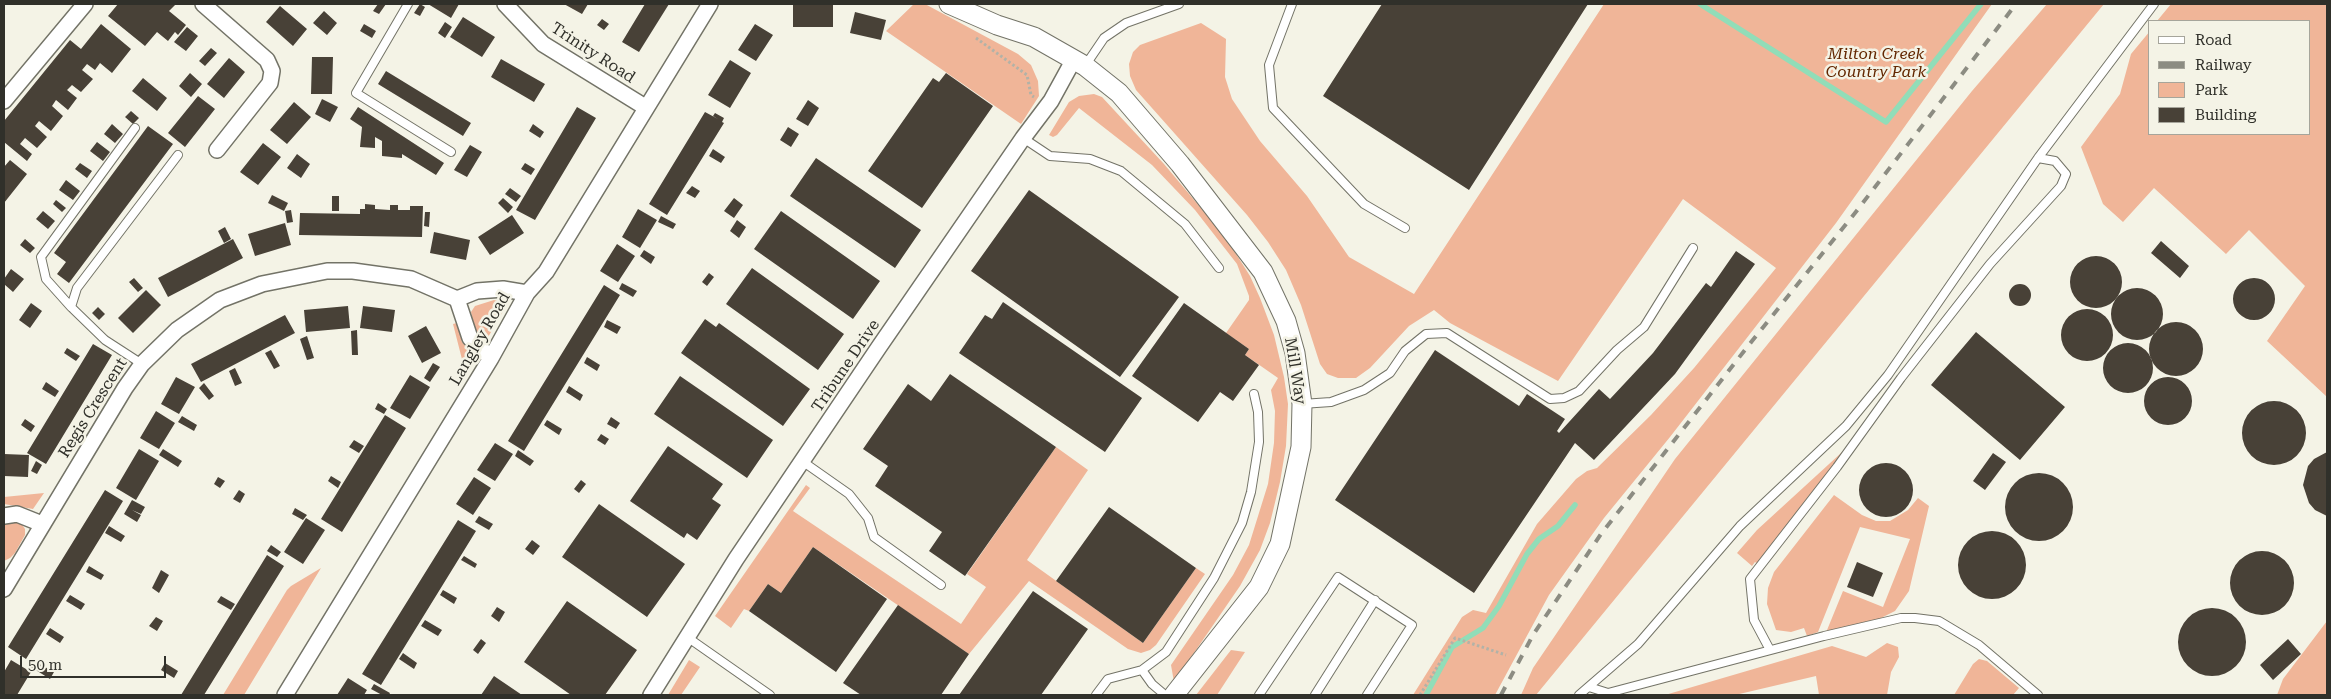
<!DOCTYPE html>
<html>
<head>
<meta charset="utf-8">
<style>
  body { margin:0 }
  #map { position:relative; width:2331px; height:699px; overflow:hidden; background:#f4f3e6; font-family:"Roboto Serif",serif }
  canvas { display:block }
  .frame { position:absolute; inset:0; border:5px solid #30302a; pointer-events:none }
  .legend { position:absolute; left:2148px; top:20px; width:162px; height:115px; box-sizing:border-box; background:#f4f3e6; border:1px solid #a6a59b; margin:0; padding:6px 9px; list-style:none; font-size:15px; color:#30302a }
  .legend li { display:flex; align-items:center; gap:10px; height:25px }
  .legend b { width:25px; border:1px solid #a6a59b }
  .scale { position:absolute; left:20px; top:656px; width:146px; height:22px; box-sizing:border-box; border:2px solid #30302a; border-top:0; padding-left:6px; font-size:15px; line-height:18px; white-space:nowrap; color:#30302a; -webkit-text-stroke:4px #f4f3e6; paint-order:stroke }
</style>
</head>
<body>
<div id="map">
<canvas width="2331" height="699"></canvas>
<div class="frame"></div>
<ul class="legend">
<li><b style="height:6px;background:#fff"></b>Road</li>
<li><b style="height:6px;background:#8c8c82"></b>Railway</li>
<li><b style="height:14px;background:#f0b598"></b>Park</li>
<li><b style="height:14px;background:#484137"></b>Building</li>
</ul>
<div class="scale">50 m</div>
</div>
<script>
const context = document.querySelector('canvas').getContext('2d');
context.lineJoin = 'round';
function fill(path, color) { context.fillStyle = color; context.fill(path, 'evenodd'); }
const poly = rows => new Path2D(rows.map(r => 'M' + r).join(''));
function trace(path, color, width, dash) { context.strokeStyle = color; context.lineWidth = width; context.lineCap = dash ? 'butt' : 'round'; context.setLineDash(dash || []); context.stroke(path); }
function drawText(font, color, halo, rows, align = 'center') {
  context.font = font + ' "Roboto Serif",serif'; context.lineWidth = 5; context.setLineDash([]); context.textBaseline = 'middle'; context.strokeStyle = halo; context.fillStyle = color; for (const [text, x, y, turn = 0] of rows) {
    context.save(); context.translate(x, y); context.rotate((+turn || 0) * Math.PI / 180); context.textAlign = isNaN(turn) ? turn : align; if (halo) context.strokeText(text, 0, 0); context.fillText(text, 0, 0); context.restore();
  }
}
fill(poly([
  [914,4,925,4,1018,54,1031,65,1038,81,1039,96,1021,124,886,31],
  [1604,4,1992,4,1836,223,1670,437,1604,518,1549,595,1495,695,1413,695,1462,617,1473,610,1486,613,1537,524,1576,479,1587,471,1597,468,1651,415,1694,368,1776,268,1683,199,1558,381,1450,323,1434,310,1409,326,1370,368,1356,378,1338,378,1327,374,1320,364,1301,305,1286,270,1268,242,1247,215,1136,90,1130,76,1129,64,1133,52,1140,45,1201,23,1226,39,1225,77,1232,99,1260,141,1307,196,1349,257,1414,294],
  [2047,4,2104,4,1536,695,1521,695,1533,668,1675,459,1972,91],
  [2171,4,2327,4,2327,397,2267,341,2305,286,2249,230,2226,254,2154,188,2123,222,2103,204,2081,147,2120,94,2131,54,2150,31,2150,134,2310,134,2310,21,2157,21],
  [1094,94,1102,97,1164,164,1226,238,1250,276,1260,298,1274,335,1284,377,1288,404,1286,446,1280,482,1270,523,1260,550,1240,586,1174,682,1171,665,1233,575,1249,545,1268,484,1274,443,1275,411,1271,390,1278,378,1245,355,1249,349,1226,333,1249,300,1249,296,1237,264,1195,210,1152,165,1079,108,1057,135,1053,137,1049,135,1069,102,1079,96],
  [494,300,504,303,505,308,487,339,480,339,476,337,471,312,475,306],
  [457,323,462,342,472,355,471,362,465,371,453,324],
  [1876,421,1764,568,1755,562,1752,566,1737,553,1757,530],
  [1056,447,1088,470,1027,560,1143,643,1196,568,1205,574,1156,645,1150,650,1141,653,1128,649,1029,581,969,654,813,547,781,593,768,584,749,611,744,609,731,628,715,616,806,485,810,488,793,511,961,624,986,587,967,574],
  [44,493,33,509,4,504,4,497],
  [1834,495,1862,515,1876,521,1890,521,1908,510,1918,498,1929,506,1909,591,1895,611,1879,619,1825,635,1843,591,1883,607,1910,539,1860,527,1818,632,1807,636,1804,628,1791,632,1776,630,1767,604,1768,588,1774,572],
  [9,519,21,523,25,529,25,535,15,553,10,558,4,561,4,521],
  [321,568,244,695,223,695,287,590,291,586],
  [2327,621,2327,695,2277,695,2283,679],
  [1887,643,1898,647,1899,657,1891,672,1887,695,1819,695,1816,676,1735,695,1665,695,1832,646,1866,657],
  [1231,650,1245,652,1217,695,1196,695],
  [1979,659,1987,661,2019,688,2013,695,1954,695,1973,664],
  [689,660,700,667,681,695,668,695]
]), '#f0b598');
trace(poly([
  [1700,4,1886,122,1981,4],
  [1426,695,1452,647,1483,628,1499,606,1527,554,1539,539,1558,526,1575,505]
]), '#91ddb8', 5.5);
fill(poly([
  [118,4,176,4,169,11,186,25,178,35,175,32,168,41,157,32,145,46,108,16],
  [378,4,386,4,379,14,373,11],
  [420,4,425,7,420,16,414,13],
  [428,4,459,4,451,18],
  [564,4,588,4,582,14],
  [645,4,669,4,639,52,622,42],
  [793,4,833,4,833,27,793,27],
  [1382,4,1588,4,1469,190,1323,96],
  [280,6,307,29,293,46,266,22],
  [324,11,337,23,327,35,313,23],
  [855,12,886,20,881,40,850,33],
  [463,17,495,37,482,57,450,37],
  [602,19,609,24,604,30,597,25],
  [445,22,452,27,445,38,438,33],
  [101,24,131,49,112,73,100,63,95,70,87,64,82,70,93,79,81,92,72,85,67,90,77,98,68,110,56,100,52,106,63,116,51,131,39,121,35,126,47,137,37,148,25,138,20,144,32,154,27,161,4,142,4,121,70,40,81,49],
  [364,24,376,31,372,38,360,31],
  [755,24,773,35,756,61,738,50],
  [187,27,198,36,186,51,174,42],
  [211,48,217,53,205,66,199,61],
  [312,57,333,57,332,94,311,94],
  [229,58,245,72,224,98,207,84],
  [501,59,545,84,534,102,491,77],
  [730,60,751,73,730,108,708,95],
  [386,71,471,123,463,136,378,84],
  [190,73,202,84,191,97,179,86],
  [946,73,993,106,922,208,868,171,933,78,939,82],
  [143,78,167,98,157,111,132,91],
  [198,96,215,109,185,147,168,133],
  [322,99,338,107,330,122,315,114],
  [808,100,819,108,808,126,796,119],
  [294,102,311,117,287,144,270,130],
  [358,107,444,163,436,175,402,154,402,158,382,156,382,141,375,137,375,148,360,147,362,127,350,119],
  [577,107,596,118,535,220,516,210],
  [131,111,139,118,133,124,125,117],
  [705,112,718,119,713,116,715,113,724,118,722,122,724,123,667,215,649,204],
  [112,124,123,134,115,143,104,134],
  [533,124,544,132,540,138,529,131],
  [148,126,173,144,69,283,57,274,66,262,54,253],
  [788,127,799,134,791,147,780,140],
  [97,142,110,152,103,161,90,151],
  [263,143,281,157,258,185,240,172],
  [470,145,482,152,467,177,454,170],
  [713,149,725,157,721,163,709,156],
  [297,154,310,164,301,178,287,168],
  [816,158,921,230,895,268,790,196],
  [10,160,27,174,4,203,4,167],
  [80,163,92,171,87,178,75,169],
  [525,163,535,169,531,175,521,169],
  [66,180,80,191,73,200,59,190],
  [692,186,700,191,695,198,686,193],
  [510,188,521,196,516,202,505,194],
  [1029,190,1179,297,1120,377,971,271],
  [272,195,288,203,284,211,268,203],
  [332,196,339,196,339,211,332,211],
  [503,198,513,207,508,213,498,203],
  [734,198,743,205,734,218,724,211],
  [56,200,66,208,62,212,53,204],
  [365,204,375,205,375,209,390,210,390,205,398,205,398,210,410,210,410,206,423,206,422,237,299,235,300,213,360,214,360,209,365,209],
  [638,209,657,220,640,248,622,237],
  [291,210,293,222,287,223,285,211],
  [43,211,55,221,48,229,36,219],
  [781,211,880,281,853,319,754,249],
  [425,212,430,212,429,227,424,226],
  [512,215,524,233,490,255,478,237],
  [661,216,676,224,673,229,658,222],
  [737,220,746,227,739,238,730,231],
  [285,223,291,245,255,256,248,234],
  [225,227,231,239,224,243,218,231],
  [434,232,470,240,466,260,430,253],
  [25,239,35,248,30,253,20,245],
  [233,239,243,258,168,297,158,278],
  [2161,241,2189,266,2180,278,2151,253],
  [617,244,635,256,618,282,600,271],
  [644,250,655,257,651,264,640,256],
  [1736,251,1755,264,1675,374,1594,460,1575,443,1474,593,1335,500,1435,350,1519,406,1527,394,1565,419,1557,431,1559,433,1599,389,1610,399,1653,353,1706,283,1711,287],
  '2070 282a26 26 0 1 1 52 0a26 26 0 1 1-52 0Z',
  [752,268,844,334,818,370,726,304],
  [11,269,24,279,13,292,4,284,4,279],
  [709,273,714,277,707,286,702,282],
  '2233 299a21 21 0 1 1 42 0a21 21 0 1 1-42 0Z',
  [134,278,143,288,138,292,129,282],
  [622,283,637,291,633,297,619,289],
  '2009 295a11 11 0 1 1 22 0a11 11 0 1 1-22 0Z',
  [604,285,620,295,524,451,508,441],
  '2111 314a26 26 0 1 1 52 0a26 26 0 1 1-52 0Z',
  [146,290,161,305,133,333,118,318],
  [1003,302,1142,398,1105,452,959,353,985,315,992,319],
  [31,303,42,311,30,328,19,320],
  [1184,303,1249,349,1245,355,1259,365,1233,401,1220,392,1198,422,1132,376],
  [348,306,350,328,306,332,304,310],
  [363,306,395,310,392,332,360,328],
  [98,307,105,314,99,320,92,313],
  '2061 335a26 26 0 1 1 52 0a26 26 0 1 1-52 0Z',
  [285,315,295,333,201,382,191,364],
  [705,319,716,327,719,323,810,389,783,426,681,353],
  [607,320,621,327,617,334,604,327],
  '2149 349a27 27 0 1 1 54 0a27 27 0 1 1-54 0Z',
  [426,326,441,353,422,363,408,336],
  [357,330,358,355,352,355,351,331],
  [1976,332,2065,407,2020,460,1931,385],
  [307,336,314,358,307,360,300,339],
  '2103 368a25 25 0 1 1 50 0a25 25 0 1 1-50 0Z',
  [93,344,112,355,46,464,27,453],
  [67,348,80,356,76,361,64,353],
  [271,350,280,366,274,369,265,353],
  [587,357,600,365,597,371,584,363],
  [433,363,440,367,430,382,424,378],
  [235,368,242,383,235,386,229,371],
  [950,374,1056,447,965,576,929,551,942,532,875,486,888,466,863,449,908,384,931,401],
  [410,375,430,387,410,419,390,408],
  [680,376,773,440,747,478,654,414],
  [176,377,195,387,179,414,161,404],
  '2144 401a24 24 0 1 1 48 0a24 24 0 1 1-48 0Z',
  [46,382,59,391,55,397,42,389],
  [204,383,214,396,209,400,199,388],
  [569,386,583,395,580,401,566,392],
  '2242 433a32 32 0 1 1 64 0a32 32 0 1 1-64 0Z',
  [378,403,387,409,384,414,375,409],
  [156,411,175,423,159,449,140,438],
  [385,415,406,428,342,532,321,519],
  [182,416,197,425,194,431,178,422],
  [611,417,620,423,616,429,607,424],
  [25,419,35,426,31,432,21,425],
  [547,420,562,429,559,435,544,425],
  [601,434,609,439,605,445,597,440],
  [354,440,364,446,359,453,349,447],
  [495,443,513,454,495,481,477,470],
  [668,446,723,484,712,499,721,505,697,540,687,533,684,538,630,501],
  [139,449,159,461,136,500,116,488],
  [163,449,182,461,178,467,159,455],
  [518,450,534,461,530,466,515,456],
  [2327,452,2327,516,2315,510,2309,503,2303,485,2308,466,2314,459],
  [1993,453,2006,462,1985,490,1973,481],
  [4,454,29,455,28,477,4,476],
  [36,461,42,465,37,474,31,471],
  '1859 490a27 27 0 1 1 54 0a27 27 0 1 1-54 0Z',
  '2005 507a34 34 0 1 1 68 0a34 34 0 1 1-68 0Z',
  [331,476,341,482,338,488,328,481],
  [218,477,225,481,220,488,214,484],
  [474,477,491,488,473,515,456,504],
  [581,480,586,484,579,493,574,489],
  [105,490,123,501,26,659,8,647],
  [239,490,245,494,240,503,233,499],
  [132,500,145,507,141,514,132,510,141,515,137,522,124,514],
  [599,504,685,564,647,617,562,557],
  [1109,507,1196,568,1143,643,1056,581],
  [295,508,307,515,303,520,292,514],
  [479,516,493,524,489,530,475,522],
  [306,518,325,530,303,564,284,552],
  [458,520,476,531,381,685,362,674],
  [109,526,125,536,121,542,105,533],
  '1958 565a34 34 0 1 1 68 0a34 34 0 1 1-68 0Z',
  [532,540,540,546,533,555,525,549],
  [271,545,281,552,277,557,267,551],
  [813,547,887,599,836,672,749,611,768,584,781,593],
  '2230 583a32 32 0 1 1 64 0a32 32 0 1 1-64 0Z',
  [267,555,284,566,204,695,181,695],
  [464,556,477,564,475,568,461,560],
  [1857,562,1883,573,1873,597,1847,587],
  [89,566,104,575,101,580,86,572],
  [161,570,169,575,159,593,152,588],
  [443,590,457,598,454,604,440,595],
  [1033,591,1088,629,1041,695,959,695],
  [70,595,85,604,81,610,66,601],
  [221,596,235,604,231,610,217,602],
  [567,601,637,650,605,695,571,695,524,662],
  [898,605,969,654,941,695,861,695,843,683],
  [497,607,505,612,499,622,491,616],
  '2178 642a34 34 0 1 1 68 0a34 34 0 1 1-68 0Z',
  [156,617,163,621,157,631,149,626],
  [425,620,442,630,438,636,421,626],
  [50,628,64,637,60,643,46,634],
  [481,639,486,643,478,654,473,650],
  [2288,639,2301,654,2273,680,2260,665],
  [403,653,417,663,414,669,399,659],
  [11,660,31,672,17,695,4,695,4,672],
  [34,661,54,672,50,679,31,667],
  [165,663,178,671,174,678,161,670],
  [494,676,522,695,481,695],
  [348,678,367,690,364,695,337,695],
  [374,684,390,693,389,695,382,695,371,689]
]), '#484137');
const service = poly([
  [408,4,356,93,451,152],
  [1292,4,1269,65,1273,108,1364,204,1405,228],
  [1085,66,1104,38,1126,23,1179,4],
  [1023,138,1050,156,1090,159,1121,171,1185,224,1219,268],
  [71,307,46,279,41,257,135,128],
  [142,364,105,340,71,307,77,288,178,155],
  [1302,404,1331,402,1364,390,1390,373,1405,351,1426,334,1447,333,1550,399,1564,398,1579,391,1617,350,1644,327,1693,248],
  [802,461,849,494,868,518,874,537,941,585],
  [687,637,770,695],
  [1770,650,1754,620,1750,579,1837,467,1901,378,1990,264,2061,186,2066,174,2055,161,2038,158],
  [1142,670,1152,684,1165,695],
  [1589,687,1608,693,1824,636,1901,618,1915,618,1939,621,1979,645,2038,695],
  [1096,695,1108,679,1142,670,1166,652,1214,578,1242,523,1251,492,1259,442,1258,412,1254,394],
  [1259,695,1338,577,1412,625,1367,695],
  [1315,695,1375,600],
  [1579,695,1638,644,1740,526,1846,426,1888,375,2038,158,2154,4]
]);
const minor = poly([
  [203,4,267,60,272,71,270,83,217,150],
  [505,4,543,44,645,107],
  [4,101,85,4],
  [457,299,470,338,491,358],
  [4,516,17,514,42,524],
  [4,589,125,388,142,364,177,330,220,300,262,284,327,271,353,271,411,279,457,299,477,291,503,289,527,293],
  [285,695,491,358,527,293,546,272,710,4],
  [651,695,736,559,879,347,1023,138,1051,101,1074,59]
]);
const tertiary = poly([
  [949,4,997,25,1034,37,1085,66,1119,93,1180,164,1263,272,1286,321,1295,353,1302,404,1301,447,1280,544,1259,587,1174,695]
]);
trace(service, '#737367', 10);
trace(minor, '#737367', 18);
trace(tertiary, '#737367', 21);
trace(poly([
  [976,38,1027,75,1031,95,1034,97],
  [1420,695,1455,638,1506,655]
]), '#b2b2a7', 3, [2.5, 2.5]);
trace(service, '#fff', 8);
trace(minor, '#fff', 15);
trace(tertiary, '#fff', 19);
trace(poly([
  [1501,695,1533,635,1601,534,1752,341,1855,213,2016,4]
]), '#8c8c82', 4, [9, 9]);
drawText('16px', '#30302a', '#f4f3e6', [
  ["Trinity Road",593,53,33],
  ["Langley Road",480,339,-60],
  ["Tribune Drive",846,366,-56],
  ["Mill Way",1295,371,81],
  ["Regis Crescent",93,408,-58]
]);
drawText('italic 16px', '#632700', '#f4f3e6', [
  ["Milton Creek",1876,54],
  ["Country Park",1876,72]
]);
</script>
</body>
</html>
